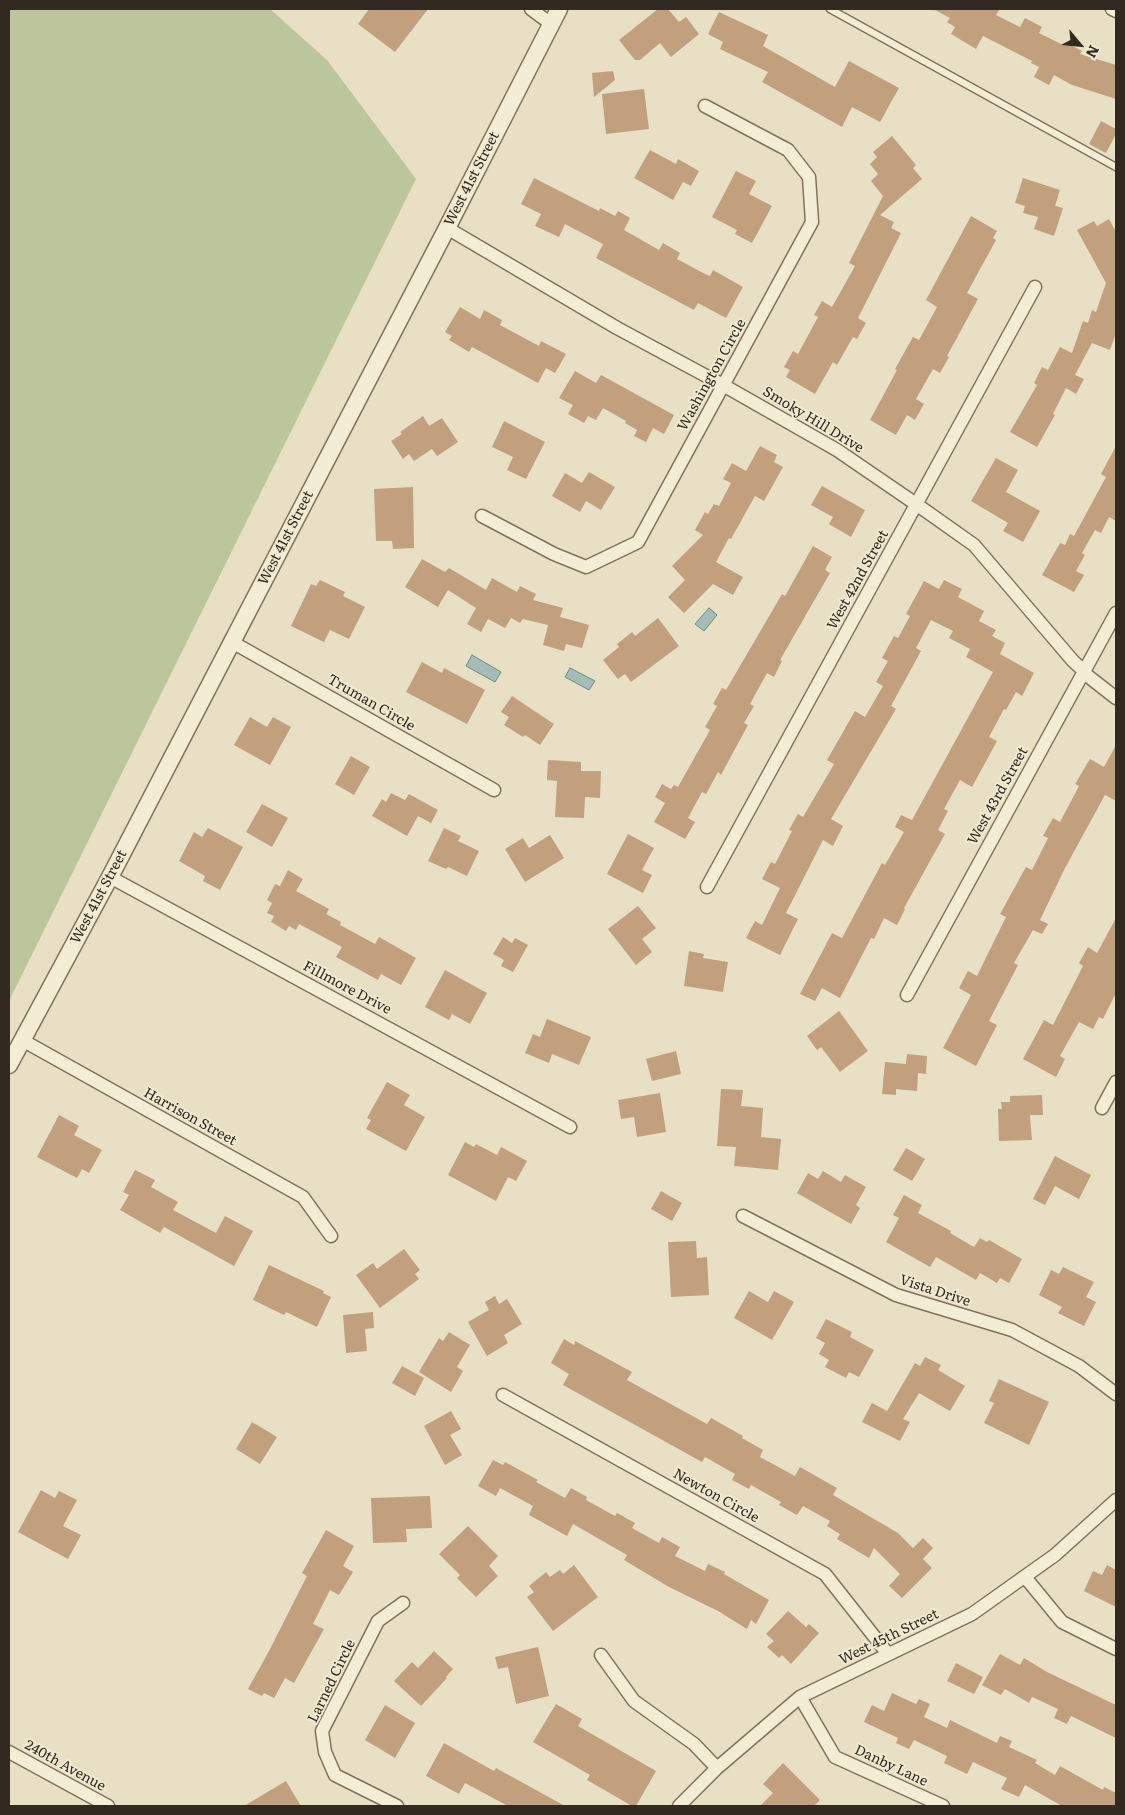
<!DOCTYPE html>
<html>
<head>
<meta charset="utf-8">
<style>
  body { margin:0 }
  #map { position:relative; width:1125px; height:1815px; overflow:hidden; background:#e8e0c4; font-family:Literata,serif }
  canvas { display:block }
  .frame { position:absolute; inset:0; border:10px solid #332a1f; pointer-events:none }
  .north { position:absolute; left:1055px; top:20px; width:50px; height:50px; -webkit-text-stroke:4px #f1ead3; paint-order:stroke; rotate:118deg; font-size:14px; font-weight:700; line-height:20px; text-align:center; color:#332a1f }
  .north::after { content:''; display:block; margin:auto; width:18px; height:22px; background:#332a1f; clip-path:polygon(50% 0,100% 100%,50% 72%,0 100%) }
</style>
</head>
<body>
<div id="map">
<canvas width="1125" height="1815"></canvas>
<div class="frame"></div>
<div class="north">N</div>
</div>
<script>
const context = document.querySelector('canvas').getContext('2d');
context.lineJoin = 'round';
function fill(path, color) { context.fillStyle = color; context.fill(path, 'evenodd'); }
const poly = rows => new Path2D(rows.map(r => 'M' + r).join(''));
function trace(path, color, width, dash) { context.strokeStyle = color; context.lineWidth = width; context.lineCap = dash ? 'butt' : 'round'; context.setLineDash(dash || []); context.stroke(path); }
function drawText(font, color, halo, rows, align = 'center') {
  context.font = font + ' Literata,serif'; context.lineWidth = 4; context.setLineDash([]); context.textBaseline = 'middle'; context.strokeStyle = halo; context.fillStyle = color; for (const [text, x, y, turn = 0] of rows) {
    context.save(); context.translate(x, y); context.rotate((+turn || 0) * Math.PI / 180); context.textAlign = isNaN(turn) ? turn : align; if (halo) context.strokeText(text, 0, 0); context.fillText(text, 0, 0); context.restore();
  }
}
fill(poly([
  [9,9,270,9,327,60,416,179,9,1001]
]), '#bdc59a');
const water = poly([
  [709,608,717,615,704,631,695,624,709,608],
  [472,655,501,672,495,682,466,666,472,655],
  [570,668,595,681,589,690,565,677,570,668]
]);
fill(water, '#a6bcb7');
trace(water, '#6e8984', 1);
fill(poly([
  [369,9,428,9,395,52,358,24],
  [658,9,668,9,679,22,686,17,699,34,671,57,660,43,640,60,635,60,619,40],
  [933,9,1000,9,996,15,1020,27,1025,18,1042,27,1039,33,1065,46,1067,43,1082,51,1080,54,1116,65,1116,99,1072,85,1054,75,1049,85,1034,77,1039,67,1031,63,1032,61,983,36,976,49,951,34,955,27,947,22,950,18],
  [719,12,768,35,763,46,835,87,849,61,899,88,880,122,852,107,842,127,762,82,768,72,720,49,723,42,708,34],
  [613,71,615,80,594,97,592,73],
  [644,89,649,129,606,134,602,94],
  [1101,121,1116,129,1116,134,1106,153,1089,144],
  [892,136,916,165,913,168,922,179,880,215,894,222,891,228,901,233,858,318,866,323,857,339,853,337,837,365,833,362,815,394,786,377,790,370,784,367,793,351,798,354,818,317,814,315,822,301,832,307,855,266,849,263,883,196,871,181,878,174,870,164,877,157,873,152],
  [650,150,676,164,678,159,699,171,691,186,683,182,673,200,634,178],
  [736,171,756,181,749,194,772,206,752,243,735,234,737,230,712,217],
  [534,178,599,211,600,208,615,216,618,211,630,218,624,230,659,250,663,243,680,253,677,259,705,274,710,276,713,270,743,287,726,318,698,303,694,310,596,258,603,244,565,224,559,237,535,226,541,214,521,204],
  [1023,178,1060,190,1055,206,1063,208,1054,236,1034,229,1038,217,1023,213,1025,206,1015,203],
  [971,216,997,231,993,238,996,240,967,293,978,299,947,356,949,357,940,373,933,369,916,399,924,404,915,420,907,415,896,435,870,420,897,370,895,369,913,337,919,340,937,307,926,300],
  [1109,219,1116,232,1116,333,1110,350,1092,343,1075,375,1084,379,1076,394,1066,388,1053,414,1055,415,1037,447,1010,432,1037,385,1034,383,1042,367,1048,370,1060,347,1072,353,1083,321,1088,323,1092,310,1096,312,1106,283,1077,230,1094,221,1097,226],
  [460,307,480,319,484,310,502,320,500,325,539,346,541,341,566,354,555,373,546,368,538,383,472,347,469,352,449,340,452,336,445,332],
  [575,371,596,383,601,375,674,415,664,434,653,428,646,442,634,436,637,430,625,423,626,421,603,408,596,420,588,416,584,423,568,414,573,405,559,398],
  [423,416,429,426,442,418,458,442,437,456,432,449,414,461,409,454,403,459,391,441,402,434,400,432],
  [504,421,545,442,526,479,507,470,513,457,492,447],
  [760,446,777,455,774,462,783,467,764,501,755,496,731,539,729,538,716,562,743,577,733,595,713,584,684,613,668,597,685,580,672,566,703,535,695,530,705,512,708,514,714,504,719,506,731,483,723,479,732,463,746,471],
  [1116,446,1116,521,1109,517,1101,533,1095,530,1082,553,1085,555,1076,571,1084,575,1074,592,1042,575,1060,543,1065,545,1070,534,1074,536,1106,477,1101,474],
  [996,458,1018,470,1006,492,1040,511,1023,542,1003,531,1008,523,971,501],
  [589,472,615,487,601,510,586,501,580,512,552,496,565,473,582,483],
  [822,486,865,510,851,537,829,524,833,517,811,505],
  [413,487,414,548,393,549,392,541,376,541,374,489],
  [813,546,832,557,825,570,830,573,780,660,782,661,774,677,767,673,750,704,754,706,744,723,748,725,721,775,718,772,706,794,702,792,688,818,695,822,685,839,654,822,665,803,655,797,662,784,671,789,674,785,678,787,710,730,705,727,717,706,713,704,722,688,726,690,782,594,785,596],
  [422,559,445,572,449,568,486,590,492,578,517,592,520,586,536,594,533,600,563,608,560,617,589,625,582,648,566,644,564,651,543,645,548,625,523,619,520,623,511,618,505,628,488,619,481,632,467,624,476,608,448,590,438,607,405,587],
  [320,580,345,592,343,596,365,607,349,639,330,630,324,642,291,626,311,584,316,586],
  [944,580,962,589,958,597,984,611,979,621,996,630,992,636,1005,643,1000,654,1034,673,1022,696,1016,692,1006,710,1004,709,989,737,997,741,972,787,960,780,944,809,948,811,938,830,945,834,904,908,905,909,897,925,884,918,874,939,871,938,840,998,822,988,815,1001,800,994,832,933,842,938,882,863,885,865,904,832,895,827,901,815,912,820,993,672,966,657,970,649,949,638,953,631,931,620,916,648,921,651,891,706,896,709,831,819,843,826,833,846,823,840,786,913,798,919,780,955,746,938,755,921,762,925,780,888,762,879,771,862,775,864,792,831,789,830,798,814,803,817,834,764,827,760,855,711,865,717,883,686,876,682,888,661,882,658,894,636,898,638,910,616,906,614,924,581,939,589],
  [658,618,679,646,631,682,625,674,618,679,603,660,619,647,617,644,632,632,635,636],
  [422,662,442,673,444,668,485,690,467,724,406,692],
  [512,696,554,724,540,745,525,735,523,737,504,725,509,717,501,712],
  [250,717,267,727,273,717,291,727,270,765,234,745],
  [1116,745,1116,801,1105,795,1065,868,1040,920,1048,924,1042,934,1033,930,1014,963,1018,965,989,1021,997,1025,976,1066,943,1048,971,995,959,988,968,971,977,976,1006,917,1000,914,1026,867,1032,870,1048,838,1043,836,1053,818,1060,822,1079,786,1075,784,1090,759,1104,767],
  [351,756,370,767,354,795,335,784],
  [548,760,581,762,581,771,601,771,600,798,585,797,584,818,555,817,557,781,547,780],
  [391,793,405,800,409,794,438,810,431,823,418,816,407,836,372,816,382,799,386,802],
  [262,804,288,818,272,847,246,832],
  [208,828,243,847,220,890,203,881,205,876,179,861,194,832,202,837],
  [444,828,461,836,458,841,479,851,467,876,448,867,446,869,428,861],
  [628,834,654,848,642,870,652,875,643,893,607,874],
  [550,835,564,858,525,882,505,849,523,838,529,848],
  [288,870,303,879,296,891,329,909,326,914,341,922,340,925,375,944,379,937,416,958,401,985,381,974,378,980,336,957,342,947,299,924,296,930,289,926,286,931,271,922,274,916,267,913,272,903,267,900,275,884,280,886],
  [638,906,656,928,642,939,652,952,636,965,608,929],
  [1116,918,1116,993,1103,1019,1099,1017,1093,1029,1079,1022,1060,1056,1065,1059,1056,1077,1023,1059,1044,1020,1053,1025,1083,966,1079,963,1088,947,1097,953],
  [503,937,512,943,515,938,528,945,513,972,501,966,504,960,493,954],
  [689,951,704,954,703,958,728,962,723,992,684,986],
  [445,970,487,993,470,1024,452,1014,449,1020,425,1007],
  [839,1011,868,1051,840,1072,821,1047,817,1050,807,1036],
  [547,1019,591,1037,579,1065,552,1054,549,1063,525,1053,533,1034,540,1037],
  [676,1051,681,1074,652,1081,646,1059],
  [907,1054,927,1056,926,1074,918,1073,917,1091,896,1089,896,1095,882,1094,885,1062,906,1064],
  [387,1082,410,1095,404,1105,425,1117,406,1151,366,1129,371,1120,367,1118],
  [721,1089,743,1090,741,1106,763,1108,761,1137,781,1139,778,1170,734,1166,736,1147,717,1146],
  [660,1093,666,1132,637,1137,634,1117,621,1119,618,1100],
  [1042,1095,1043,1115,1030,1115,1032,1140,999,1141,998,1109,1002,1109,1001,1102,1010,1102,1010,1096],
  [59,1115,79,1126,74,1135,102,1150,89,1173,82,1169,77,1178,37,1157],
  [465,1142,474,1147,476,1144,497,1155,501,1147,527,1161,516,1181,508,1177,496,1201,448,1175],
  [906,1148,925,1159,912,1181,893,1170],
  [1055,1156,1091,1175,1079,1199,1055,1186,1045,1205,1033,1199],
  [135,1170,155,1180,151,1187,178,1202,173,1210,216,1233,225,1216,253,1231,234,1266,164,1227,160,1233,120,1210,129,1195,123,1192],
  [823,1171,841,1182,845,1175,866,1187,856,1205,860,1208,851,1224,797,1193,808,1173,818,1179],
  [661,1191,682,1203,672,1221,651,1209],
  [904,1195,922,1205,918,1213,951,1231,950,1233,974,1247,980,1238,987,1242,989,1240,1022,1259,1009,1283,1000,1278,997,1283,980,1273,976,1280,936,1257,930,1267,886,1242,899,1218,893,1215],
  [696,1241,697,1258,707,1257,709,1295,671,1297,668,1242],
  [404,1249,420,1270,415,1274,419,1279,380,1308,356,1275,373,1263,377,1269],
  [269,1265,324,1291,323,1293,331,1297,317,1327,286,1312,284,1315,253,1300],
  [1063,1267,1094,1282,1086,1297,1096,1302,1084,1326,1058,1313,1062,1307,1039,1295,1051,1270,1059,1274],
  [749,1291,768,1302,774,1291,794,1302,772,1340,734,1318],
  [495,1296,499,1304,507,1299,522,1324,504,1335,508,1343,487,1356,468,1322,489,1310,485,1302],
  [373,1312,374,1328,365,1329,367,1351,346,1353,343,1315],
  [826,1319,852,1332,850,1337,874,1350,859,1377,849,1372,846,1378,825,1367,829,1360,819,1354,825,1343,816,1338],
  [449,1332,470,1345,457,1367,463,1371,451,1392,419,1372,439,1338,443,1341],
  [564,1339,574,1345,575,1341,632,1372,627,1380,707,1424,711,1418,743,1436,742,1438,763,1450,760,1457,795,1476,800,1467,837,1488,833,1495,898,1533,913,1548,923,1538,933,1548,923,1559,932,1568,902,1598,889,1586,900,1574,874,1548,869,1558,837,1539,840,1534,827,1526,830,1521,803,1506,797,1515,779,1505,781,1502,751,1485,749,1489,732,1480,735,1474,705,1457,702,1462,563,1385,569,1374,551,1363],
  [925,1357,941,1365,938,1370,965,1386,950,1411,919,1393,903,1419,910,1422,900,1441,862,1422,872,1403,887,1411,915,1363,920,1366],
  [402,1366,424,1378,415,1396,392,1383],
  [999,1379,1049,1402,1029,1445,984,1423,994,1403,989,1401],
  [451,1411,461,1429,450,1435,462,1455,445,1465,424,1426],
  [252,1422,277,1437,260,1464,236,1449],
  [493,1460,503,1465,505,1462,538,1480,536,1482,565,1498,571,1488,587,1497,586,1500,615,1516,617,1513,635,1523,632,1528,659,1543,662,1537,680,1547,675,1556,705,1571,708,1564,725,1572,724,1574,769,1600,756,1624,751,1620,747,1629,718,1611,669,1587,624,1560,627,1555,573,1524,567,1536,529,1515,533,1506,500,1488,496,1496,478,1486],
  [41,1490,55,1498,59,1491,77,1500,63,1526,81,1535,68,1559,18,1532],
  [430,1496,432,1528,406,1529,407,1542,373,1543,371,1498],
  [468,1526,498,1556,489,1566,498,1576,476,1597,457,1578,460,1575,439,1554],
  [326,1530,354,1546,343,1566,353,1572,339,1595,330,1590,313,1624,324,1629,294,1683,285,1678,274,1698,264,1693,262,1696,248,1689,269,1651,307,1576,302,1573],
  [574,1565,598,1597,553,1631,527,1597,534,1592,529,1586,546,1572,550,1577,560,1570,563,1574],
  [1107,1565,1116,1570,1116,1607,1084,1591,1093,1571,1102,1575],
  [788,1611,806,1627,809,1624,819,1633,791,1664,782,1655,779,1658,767,1647,774,1641,766,1634],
  [538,1647,549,1696,516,1704,508,1667,498,1669,495,1657],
  [434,1651,453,1669,446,1677,447,1678,421,1706,394,1681,412,1662,418,1668],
  [1000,1654,1020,1665,1024,1658,1047,1672,1116,1705,1116,1738,1071,1716,1067,1724,1054,1718,1058,1709,1032,1697,1029,1703,1005,1689,1001,1695,982,1685],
  [956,1663,983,1677,974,1694,947,1681],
  [892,1693,916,1704,919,1699,930,1704,924,1717,947,1728,950,1720,997,1743,1000,1736,1012,1741,1009,1747,1037,1760,1035,1763,1055,1775,1060,1766,1103,1790,1104,1787,1116,1793,1116,1806,1062,1806,1025,1785,1019,1797,1001,1789,1007,1778,973,1762,967,1774,944,1763,947,1756,914,1740,909,1749,896,1743,898,1738,864,1722,872,1705,884,1711],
  [556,1704,582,1719,578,1726,656,1771,636,1806,632,1806,587,1780,590,1775,533,1742],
  [385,1705,415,1723,395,1758,365,1740],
  [444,1743,494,1771,496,1768,565,1806,508,1806,465,1783,459,1794,426,1776],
  [783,1763,820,1800,814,1806,760,1806,773,1793,763,1784],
  [286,1781,301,1806,244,1806]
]), '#c29f7e');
const service = poly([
  [830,9,1116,167]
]);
const minor = poly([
  [531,9,551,24],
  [1112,9,1116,11],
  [447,228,617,328,723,385,837,450,916,504,974,545,1073,661,1084,671,1084,673,1116,698],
  [482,516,554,554,586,567,638,542,812,222,809,177,788,150,705,106],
  [232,642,494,790],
  [110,877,570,1127],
  [707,887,1035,287],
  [907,995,1116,613],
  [22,1040,303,1197,331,1236],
  [1102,1108,1116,1082],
  [743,1216,896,1295,1012,1330,1079,1366,1116,1394],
  [503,1395,825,1574,888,1654],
  [1025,1577,1062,1622,1116,1649],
  [601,1655,634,1701,694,1744,717,1768],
  [800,1697,835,1757,943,1806],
  [9,1752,108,1806],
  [397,1806,335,1775,325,1752,322,1731,378,1621,403,1603],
  [679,1806,717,1768,800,1697,972,1614,1055,1555,1116,1500]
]);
const tertiary = poly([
  [9,1065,110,877,447,228,559,9]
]);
trace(service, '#81725d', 9);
trace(minor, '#81725d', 15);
trace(tertiary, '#81725d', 19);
trace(service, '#f4edd6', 6);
trace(minor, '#f4edd6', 12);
trace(tertiary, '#f4edd6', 16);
drawText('14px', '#332a1f', '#f1ead3', [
  ["West 41st Street",472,179,-63],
  ["Washington Circle",712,375,-61],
  ["Smoky Hill Drive",813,420,31],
  ["West 41st Street",286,538,-63],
  ["West 42nd Street",858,580,-61],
  ["Truman Circle",371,703,30],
  ["West 43rd Street",998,796,-61],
  ["West 41st Street",99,897,-62],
  ["Fillmore Drive",347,988,28],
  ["Harrison Street",190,1117,29],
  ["Vista Drive",935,1291,18],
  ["Newton Circle",716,1496,29],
  ["West 45th Street",889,1637,-26],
  ["Larned Circle",332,1681,-64],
  ["240th Avenue",65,1766,29],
  ["Danby Lane",891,1766,25]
]);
</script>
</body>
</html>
